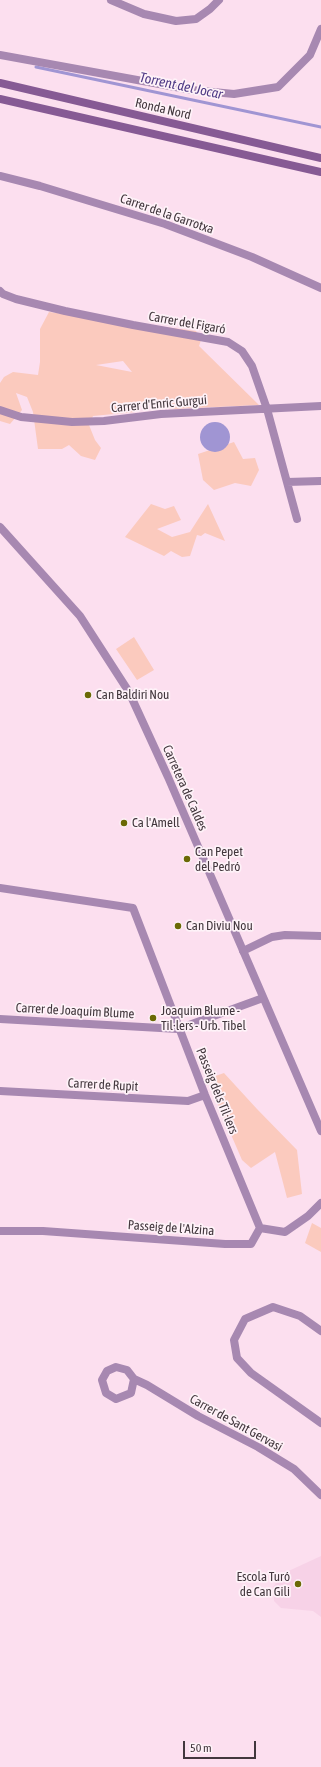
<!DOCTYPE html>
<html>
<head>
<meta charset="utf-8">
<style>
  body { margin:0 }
  #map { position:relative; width:321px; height:1767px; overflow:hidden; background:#fcdfef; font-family:"Asap Condensed",sans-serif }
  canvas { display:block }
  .scale { position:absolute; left:183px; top:1741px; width:73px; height:18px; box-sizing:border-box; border:2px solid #42373d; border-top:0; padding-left:5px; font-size:12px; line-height:14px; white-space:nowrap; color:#42373d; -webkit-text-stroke:3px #fef2f8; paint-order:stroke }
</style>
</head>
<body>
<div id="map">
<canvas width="321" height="1767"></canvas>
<div class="scale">50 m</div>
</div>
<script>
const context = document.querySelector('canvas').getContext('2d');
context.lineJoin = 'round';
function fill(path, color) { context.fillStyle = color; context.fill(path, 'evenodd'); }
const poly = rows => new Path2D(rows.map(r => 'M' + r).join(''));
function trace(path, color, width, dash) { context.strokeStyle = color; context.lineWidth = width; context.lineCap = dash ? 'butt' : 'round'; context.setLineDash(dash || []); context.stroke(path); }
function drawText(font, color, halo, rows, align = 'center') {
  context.font = font + ' "Asap Condensed",sans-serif'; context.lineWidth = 3.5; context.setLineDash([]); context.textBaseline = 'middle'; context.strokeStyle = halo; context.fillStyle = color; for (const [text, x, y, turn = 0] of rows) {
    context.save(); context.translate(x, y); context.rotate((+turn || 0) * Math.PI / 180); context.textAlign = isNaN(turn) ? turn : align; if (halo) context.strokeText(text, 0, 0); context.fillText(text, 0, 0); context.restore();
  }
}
fill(poly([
  [321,1556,321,1617,313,1611,281,1608,274,1601,273,1587,282,1574]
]), '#f7d2e7');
fill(poly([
  [49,312,196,331,201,340,199,346,259,405,173,409,136,402,135,412,93,416,89,425,95,440,101,448,95,460,81,456,69,445,62,449,38,449,33,412,27,397,16,393,22,410,10,424,0,421,0,383,4,377,13,372,38,375,40,362,40,329],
  [123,361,132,372,96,365],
  [234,442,243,459,255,458,259,470,251,486,235,483,214,490,203,480,198,454],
  [151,504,165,509,174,506,181,520,157,529,172,537,190,532,208,504,225,541,205,533,201,536,197,535,190,556,182,557,171,551,164,556,125,537],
  [134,637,154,670,137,680,116,649],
  [224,1073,257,1109,297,1150,302,1194,287,1198,275,1152,251,1168,242,1160,207,1079],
  [312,1223,321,1228,321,1252,305,1243]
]), '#fbcabe');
fill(poly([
  '200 437a15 15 0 1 1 30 0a15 15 0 1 1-30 0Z'
]), '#a095d3');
trace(poly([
  [36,67,321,127]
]), '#a095d3', 3);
trace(poly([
  [111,0,144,14,176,21,196,19,210,9,219,0],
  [0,55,192,90,234,94,278,87,310,55,321,29],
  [0,176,40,186,165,224,252,257,321,288],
  [0,291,3,294,16,299,65,311,133,325,228,342,242,351,252,366,267,409,297,519],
  [0,410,21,417,72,422,104,421,161,414,321,406],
  [287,482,321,481],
  [0,888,133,908,205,1095,260,1228],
  [243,951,272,937,285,935,321,936],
  [0,1019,178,1029,263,998],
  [0,1091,188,1101,205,1095],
  [260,1228,285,1232,308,1216,321,1203],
  [0,1231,43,1231,225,1244,251,1244,260,1228],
  [321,1331,300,1316,273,1307,245,1319,234,1340,237,1358,251,1373,321,1423],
  [134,1379,131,1393,116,1399,106,1393,102,1380,107,1371,116,1367,127,1370,134,1379,147,1385,198,1416,258,1447,294,1469,321,1495]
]), '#a788b1', 8);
trace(poly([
  [0,527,80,616,129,692,168,777,321,1131]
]), '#a788b1', 8);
trace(poly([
  [0,83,321,158],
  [0,99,321,172]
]), '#865a94', 8);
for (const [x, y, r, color] of [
  [88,695,4,"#6a6905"],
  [124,823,4,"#6a6905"],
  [187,859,4,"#6a6905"],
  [178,926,4,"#6a6905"],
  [153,1018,4,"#6a6905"],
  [298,1584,4,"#6a6905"]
]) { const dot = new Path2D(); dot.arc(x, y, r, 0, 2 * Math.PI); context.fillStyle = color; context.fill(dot); trace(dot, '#fef2f8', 1.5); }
drawText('13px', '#42373d', '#fef2f8', [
  ["Ronda Nord",163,109,13],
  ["Carrer de la Garrotxa",167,214,19],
  ["Carrer del Figaró",187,323,10],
  ["Carrer d'Enric Gurgui",159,404,-5],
  ["Carretera de Caldes",185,788,66],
  ["Carrer de Joaquím Blume",75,1011,3],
  ["Carrer de Rupit",103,1085,3],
  ["Passeig dels Til·lers",217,1091,68],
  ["Passeig de l'Alzina",171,1228,4],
  ["Carrer de Sant Gervasi",236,1423,29]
]);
drawText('13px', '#42373d', '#fef2f8', [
  ["Can Baldiri Nou",96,695],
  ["Ca l'Amell",132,823],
  ["Can Pepet",195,852],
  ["del Pedró",195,867],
  ["Can Diviu Nou",186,926],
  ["Joaquim Blume -",161,1011],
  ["Til·lers - Urb. Tibel",161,1026],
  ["Escola Turó",290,1577,"right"],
  ["de Can Gili",290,1592,"right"]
], 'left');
drawText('italic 14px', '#4e3a85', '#fef2f8', [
  ["Torrent del Jocar",181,86,12]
]);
</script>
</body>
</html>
